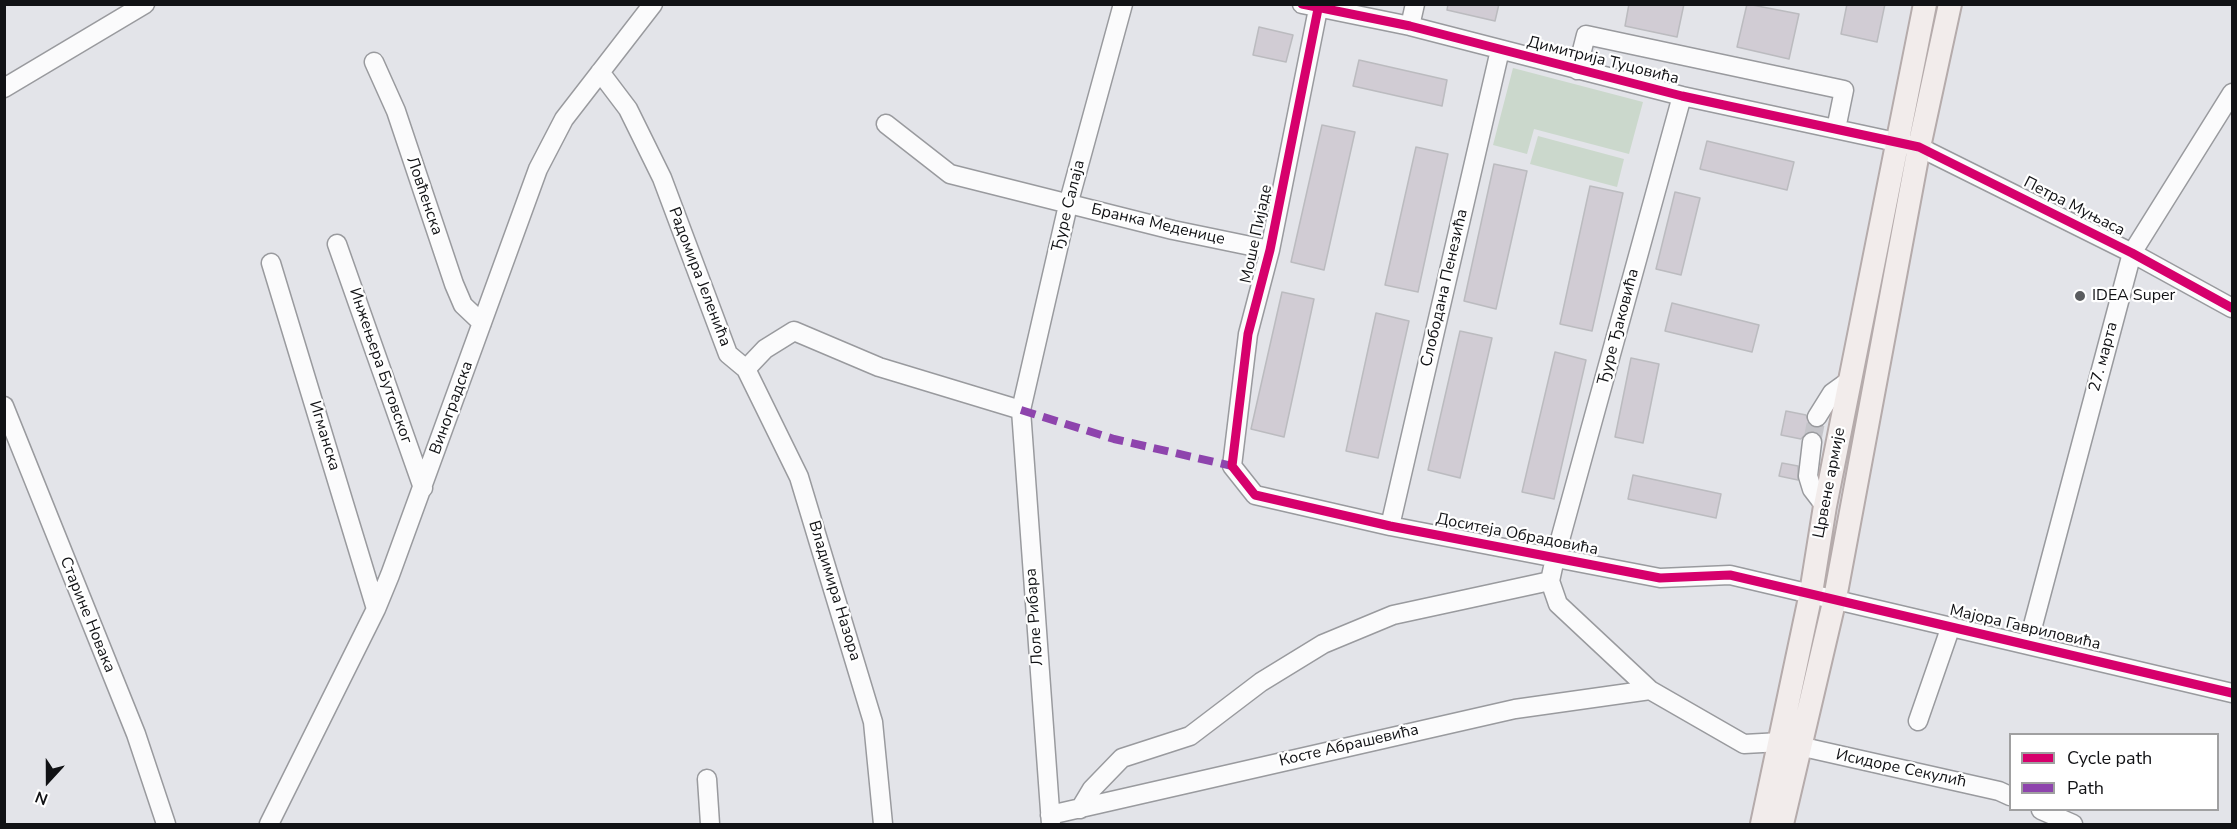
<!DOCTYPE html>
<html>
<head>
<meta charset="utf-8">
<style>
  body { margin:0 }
  #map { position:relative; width:2237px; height:829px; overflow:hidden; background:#e3e4e9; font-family:"Nunito Sans",sans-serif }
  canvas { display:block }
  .frame { position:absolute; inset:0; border:6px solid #111215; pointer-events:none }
  .legend { position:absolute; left:2009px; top:733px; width:210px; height:78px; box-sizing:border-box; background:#fff; border:2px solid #a0a0a1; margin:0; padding:8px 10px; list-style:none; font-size:18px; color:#111215 }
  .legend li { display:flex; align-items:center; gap:12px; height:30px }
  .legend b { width:30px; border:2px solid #a0a0a1 }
  .north { position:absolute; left:18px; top:751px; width:60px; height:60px; -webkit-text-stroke:4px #fff; paint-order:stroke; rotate:201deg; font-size:16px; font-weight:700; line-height:24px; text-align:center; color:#111215 }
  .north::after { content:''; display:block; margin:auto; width:21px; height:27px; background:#111215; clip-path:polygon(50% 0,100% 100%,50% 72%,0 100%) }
</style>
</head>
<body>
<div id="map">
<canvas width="2237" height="829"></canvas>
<div class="frame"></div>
<ul class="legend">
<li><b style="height:8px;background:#d6006c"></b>Cycle path</li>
<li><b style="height:8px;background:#8e44ad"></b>Path</li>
</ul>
<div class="north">N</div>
</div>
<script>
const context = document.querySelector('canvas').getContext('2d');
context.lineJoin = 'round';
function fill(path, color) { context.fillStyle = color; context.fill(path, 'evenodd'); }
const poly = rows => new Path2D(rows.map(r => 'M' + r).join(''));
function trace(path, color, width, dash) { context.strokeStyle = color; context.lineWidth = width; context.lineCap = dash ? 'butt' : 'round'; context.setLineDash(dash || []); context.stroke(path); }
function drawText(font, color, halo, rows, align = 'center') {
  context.font = font + ' "Nunito Sans",sans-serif'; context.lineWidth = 4.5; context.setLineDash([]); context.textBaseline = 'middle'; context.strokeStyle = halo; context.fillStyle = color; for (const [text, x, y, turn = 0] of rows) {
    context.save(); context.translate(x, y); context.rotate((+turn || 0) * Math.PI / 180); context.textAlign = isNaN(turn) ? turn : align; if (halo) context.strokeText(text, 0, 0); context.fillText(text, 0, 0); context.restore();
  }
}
fill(poly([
  [1513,68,1643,102,1629,154,1534,129,1527,154,1493,145],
  [1538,136,1624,159,1617,187,1530,164]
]), '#cbd8cc');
const building = poly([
  [1448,4,1499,4,1495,21,1447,10,1448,4],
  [1629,4,1684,4,1677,37,1625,26,1629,4],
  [1747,4,1799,14,1789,59,1737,47,1747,4],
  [1847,4,1885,4,1877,42,1841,34,1847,4],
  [1259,27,1293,35,1286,62,1253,55,1259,27],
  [1359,60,1447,80,1442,106,1353,86,1359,60],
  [1322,125,1355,132,1324,270,1291,262,1322,125],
  [1707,141,1794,162,1787,190,1700,169,1707,141],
  [1416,147,1448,154,1418,292,1385,285,1416,147],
  [1494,164,1527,171,1496,309,1464,301,1494,164],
  [1590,186,1623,193,1592,331,1560,324,1590,186],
  [1675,192,1700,198,1681,275,1656,269,1675,192],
  [1282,292,1314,299,1284,437,1251,429,1282,292],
  [1672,303,1759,325,1752,352,1665,331,1672,303],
  [1376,313,1409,321,1378,458,1346,451,1376,313],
  [1460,331,1492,338,1460,478,1428,470,1460,331],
  [1555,352,1586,360,1554,499,1522,492,1555,352],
  [1631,358,1659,364,1643,443,1615,437,1631,358],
  [1786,411,1806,415,1811,426,1821,427,1819,434,1808,432,1801,439,1781,435,1786,411],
  [1782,463,1798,466,1798,480,1779,476,1782,463],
  [1633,475,1721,494,1716,518,1628,499,1633,475]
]);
fill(building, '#d1ccd4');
trace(building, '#bbbbbf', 1.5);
trace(poly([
  [1812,442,1817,417]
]), '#c4c4c9', 18, [18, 9]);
const minor = poly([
  [1302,4,1410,26,1682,96,1919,147,2132,253,2232,308],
  [1318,9,1270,250,1248,334,1232,466,1255,495,1390,526,1660,578,1730,575,2232,693],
  [1410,26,1415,4],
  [374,62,396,111,454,284,463,305,482,323],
  [1577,70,1586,35,1844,90,1836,129],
  [600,72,628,109,662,178,728,354,746,369,765,349,794,331,879,367,1021,410],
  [4,88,145,4],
  [1682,96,1555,558,1550,581,1558,604,1650,690,1744,744,1781,742,1999,791,2010,796],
  [886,124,950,174,1173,230,1270,250],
  [337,244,423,488],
  [271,263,376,609],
  [746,369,799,477,873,722,883,824],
  [4,406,136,734,166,824],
  [1817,417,1832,393,1850,380],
  [1812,442,1808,476,1812,489,1825,506],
  [1390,526,1500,50],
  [2028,644,2132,253,2232,93],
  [1918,721,1951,626],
  [707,779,710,824],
  [1080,809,1092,789,1122,758,1190,736,1261,682,1323,644,1393,615,1550,581],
  [2041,810,2073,824],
  [1050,815,1515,709,1650,690],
  [269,824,376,609,390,575,538,169,564,119,653,4],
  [1051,824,1021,410,1068,205,1123,4]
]);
const major = poly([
  [1762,824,1811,593,1825,506,1925,4],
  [1782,824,1835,598,1919,147,1950,4]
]);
trace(minor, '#999a9e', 21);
trace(major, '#b5abab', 26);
trace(minor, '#fbfbfc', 18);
trace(major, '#f2eceb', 22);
trace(poly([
  [1021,410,1114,439,1232,466]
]), '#8e44ad', 8, [15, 8]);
trace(poly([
  [1302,4,1410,26,1682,96,1919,147,2132,253,2232,308],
  [1318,9,1270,250,1248,334,1232,466,1255,495,1390,526,1660,578,1730,575,2232,693]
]), '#d6006c', 9);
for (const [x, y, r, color] of [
  [2080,296,6,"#5a5c5f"]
]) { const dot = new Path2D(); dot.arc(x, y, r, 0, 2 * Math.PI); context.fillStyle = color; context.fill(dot); trace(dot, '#fff', 2); }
drawText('16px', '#111215', '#fff', [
  ["Димитрија Туцовића",1603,61,14],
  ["Ловћенска",424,196,71],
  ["Ђуре Салаја",1069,206,-76],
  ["Петра Муњаса",2074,207,27],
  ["Бранка Меденице",1158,225,13],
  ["Моше Пијаде",1257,234,-78],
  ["Радомира Јеленића",699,277,69],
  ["Слободана Пенезића",1445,288,-77],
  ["Ђуре Ђаковића",1619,327,-75],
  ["27. марта",2104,357,-75],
  ["Инжењера Бутовског",380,366,71],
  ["Виноградска",452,408,-70],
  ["Игманска",324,436,73],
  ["Црвене армије",1830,483,-79],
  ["Доситеја Обрадовића",1517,535,11],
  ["Владимира Назора",834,591,73],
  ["Старине Новака",87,615,68],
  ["Лоле Рибара",1035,617,-94],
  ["Мајора Гавриловића",2025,628,13],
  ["Косте Абрашевића",1349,746,-13],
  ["Исидоре Секулић",1901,769,12]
]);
drawText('16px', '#111215', '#fff', [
  ["IDEA Super",2092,296]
], 'left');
</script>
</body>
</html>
